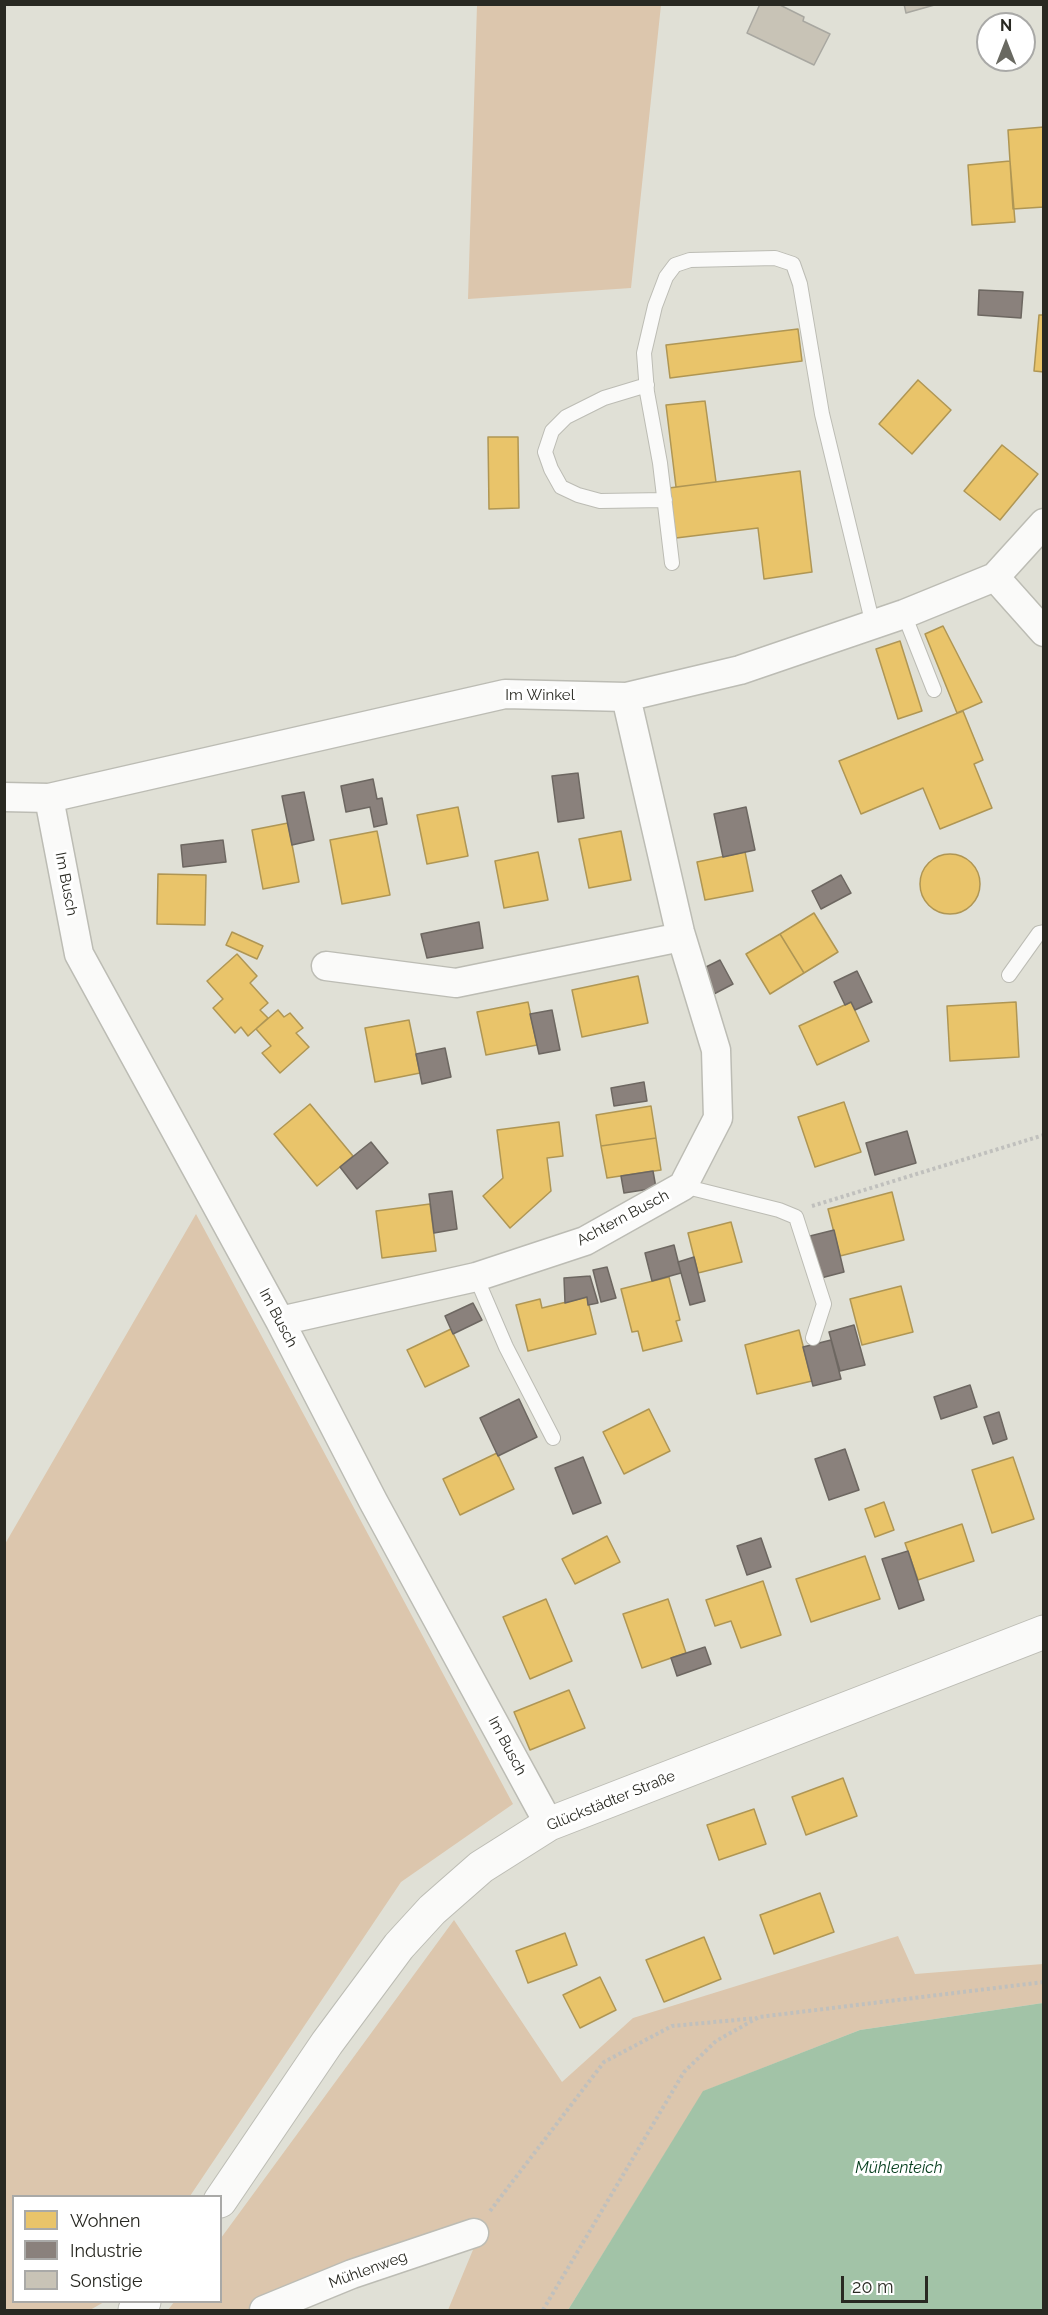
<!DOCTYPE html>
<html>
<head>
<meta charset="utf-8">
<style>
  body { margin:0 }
  #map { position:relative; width:1048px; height:2315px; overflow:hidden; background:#e0e0d6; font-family:Raleway,sans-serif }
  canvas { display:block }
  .frame { position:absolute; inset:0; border:6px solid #292922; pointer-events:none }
  .legend { position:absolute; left:12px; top:2195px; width:210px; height:108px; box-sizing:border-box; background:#fff; border:2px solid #a9a9a7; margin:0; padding:8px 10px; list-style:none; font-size:18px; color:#292922 }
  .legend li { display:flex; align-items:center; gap:12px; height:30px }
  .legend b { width:30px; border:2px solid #a9a9a7 }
  .north { position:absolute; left:976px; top:12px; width:60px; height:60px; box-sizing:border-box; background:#fff; border:2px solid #a9a9a7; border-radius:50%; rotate:0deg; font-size:16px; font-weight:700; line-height:24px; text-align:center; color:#292922 }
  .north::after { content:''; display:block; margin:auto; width:21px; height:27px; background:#696961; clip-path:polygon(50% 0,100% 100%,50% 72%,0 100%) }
  .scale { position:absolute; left:841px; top:2276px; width:87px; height:27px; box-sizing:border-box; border:3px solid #292922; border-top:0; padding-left:8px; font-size:18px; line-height:21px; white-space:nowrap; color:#292922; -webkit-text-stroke:4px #fff; paint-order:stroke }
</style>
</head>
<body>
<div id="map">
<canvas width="1048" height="2315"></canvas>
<div class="frame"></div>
<ul class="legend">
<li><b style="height:16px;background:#e9c46a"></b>Wohnen</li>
<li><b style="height:16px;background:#8a817c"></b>Industrie</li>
<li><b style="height:16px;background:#c8c3b6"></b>Sonstige</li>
</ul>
<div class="north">N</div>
<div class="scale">20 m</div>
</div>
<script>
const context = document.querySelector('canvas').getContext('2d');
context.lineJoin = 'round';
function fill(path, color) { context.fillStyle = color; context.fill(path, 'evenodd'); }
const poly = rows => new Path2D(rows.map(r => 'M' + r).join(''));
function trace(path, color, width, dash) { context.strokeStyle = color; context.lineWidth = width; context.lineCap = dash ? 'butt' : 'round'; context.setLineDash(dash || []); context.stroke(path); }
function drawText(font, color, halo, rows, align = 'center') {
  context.font = font + ' Raleway,sans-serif'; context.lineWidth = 6; context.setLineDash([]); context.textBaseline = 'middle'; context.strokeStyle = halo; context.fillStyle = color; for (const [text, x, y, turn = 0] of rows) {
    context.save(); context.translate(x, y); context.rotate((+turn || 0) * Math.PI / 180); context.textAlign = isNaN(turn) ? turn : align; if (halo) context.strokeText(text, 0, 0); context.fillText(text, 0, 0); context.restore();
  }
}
fill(poly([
  [477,5,661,5,631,288,468,299],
  [196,1214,513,1804,401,1882,190,2196,14,2196,14,2302,104,2302,90,2310,5,2310,5,1544],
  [454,1920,562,2082,633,2018,898,1936,915,1974,1043,1964,1043,2003,860,2030,704,2091,568,2310,448,2310,475,2245,253,2310,168,2310,174,2302,220,2302,221,2238]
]), '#dcc6ad');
fill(poly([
  [1043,2003,1043,2310,568,2310,703,2091,860,2030]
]), '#a2c3a7');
const homes = poly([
  [1044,127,1044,207,1013,209,1008,130,1044,127],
  [1010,161,1015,222,972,225,968,165,1010,161],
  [1039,315,1044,315,1044,372,1034,371,1039,315],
  [798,329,802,361,670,378,666,345,798,329],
  [918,380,951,410,912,454,879,424,918,380],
  [705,401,716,482,676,487,666,405,705,401],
  [488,437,518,437,519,508,489,509,488,437],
  [1002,445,1038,474,1000,520,964,491,1002,445],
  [800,471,812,572,764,579,758,528,676,538,669,488,800,471],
  [943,626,982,702,957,713,925,634,943,626],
  [900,641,922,711,898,719,876,649,900,641],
  [963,711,983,760,974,764,992,808,940,829,923,788,861,814,839,761,963,711],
  [458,807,468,856,427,864,417,815,458,807],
  [288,823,299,882,263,889,252,830,288,823],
  [377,831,390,895,342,904,330,840,377,831],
  [621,831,631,880,589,888,579,839,621,831],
  [538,852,548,900,504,908,495,861,538,852],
  [745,852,753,891,705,900,697,862,745,852],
  '920 884a30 30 0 1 1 60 0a30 30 0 1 1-60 0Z',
  [158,874,206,875,205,925,157,924,158,874],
  [814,913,838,952,804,973,780,934,814,913],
  [232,932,263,946,257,959,226,945,232,932],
  [780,934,804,973,770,994,746,954,780,934],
  [237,954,257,976,250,983,268,1003,260,1010,268,1018,248,1036,241,1027,235,1033,213,1008,223,999,207,981,237,954],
  [638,976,648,1023,582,1037,572,990,638,976],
  [528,1002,537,1045,486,1055,477,1012,528,1002],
  [851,1002,869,1041,817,1065,799,1026,851,1002],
  [1016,1002,1019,1057,950,1061,947,1006,1016,1002],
  [278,1010,284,1017,290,1013,303,1028,296,1033,309,1047,280,1073,262,1053,271,1046,256,1029,278,1010],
  [409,1020,420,1073,375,1082,365,1028,409,1020],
  [844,1102,861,1152,815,1167,798,1117,844,1102],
  [310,1104,353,1156,317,1186,274,1134,310,1104],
  [651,1106,656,1138,601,1146,596,1115,651,1106],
  [559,1122,563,1156,547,1158,551,1191,510,1228,483,1196,503,1178,497,1130,559,1122],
  [656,1138,661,1170,607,1178,601,1146,656,1138],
  [892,1192,904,1240,840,1256,828,1209,892,1192],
  [430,1204,436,1251,382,1258,376,1211,430,1204],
  [731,1222,742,1262,698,1273,688,1233,731,1222],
  [669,1277,680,1320,676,1321,682,1341,643,1351,638,1331,632,1332,621,1289,669,1277],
  [901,1286,913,1332,862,1345,850,1299,901,1286],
  [587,1297,596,1334,528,1351,516,1305,540,1299,542,1308,587,1297],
  [451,1329,469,1366,425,1387,407,1350,451,1329],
  [799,1330,812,1381,757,1394,745,1345,799,1330],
  [649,1409,670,1451,624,1474,603,1432,649,1409],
  [497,1453,514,1489,460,1515,443,1479,497,1453],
  [1013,1457,1034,1519,992,1533,972,1470,1013,1457],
  [884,1502,894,1530,875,1537,865,1509,884,1502],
  [962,1524,974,1561,918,1580,905,1543,962,1524],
  [607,1536,620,1562,575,1584,562,1559,607,1536],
  [865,1556,880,1599,811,1622,796,1579,865,1556],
  [763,1581,781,1635,741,1648,731,1621,715,1626,706,1600,763,1581],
  [546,1599,572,1661,530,1679,503,1617,546,1599],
  [668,1599,686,1653,642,1668,623,1614,668,1599],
  [569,1690,585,1728,530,1750,514,1712,569,1690],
  [843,1778,857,1816,806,1835,792,1797,843,1778],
  [754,1809,766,1844,719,1860,707,1825,754,1809],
  [820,1893,834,1932,774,1954,760,1915,820,1893],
  [565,1933,577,1965,528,1983,516,1951,565,1933],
  [704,1937,721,1979,664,2002,646,1960,704,1937],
  [600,1977,616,2010,580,2028,563,1995,600,1977]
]);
fill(homes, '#e9c46a');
trace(homes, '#af9654', 1.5);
const industry = poly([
  [979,290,1023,292,1021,318,978,315,979,290],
  [578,773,584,818,558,822,552,776,578,773],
  [373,779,377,799,382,798,387,824,374,827,370,807,346,812,341,786,373,779],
  [304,792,314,840,292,845,282,796,304,792],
  [746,807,755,850,723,857,714,814,746,807],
  [223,840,226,862,183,867,181,845,223,840],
  [841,875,851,893,821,909,812,891,841,875],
  [479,922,483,948,427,958,421,934,479,922],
  [720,960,733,984,712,995,700,970,720,960],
  [857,971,872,1002,855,1010,851,1002,845,1005,834,982,857,971],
  [552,1010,560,1050,539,1054,530,1014,552,1010],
  [445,1048,451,1077,422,1084,416,1054,445,1048],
  [644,1082,647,1101,614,1106,611,1088,644,1082],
  [907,1131,916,1163,875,1175,866,1143,907,1131],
  [371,1142,388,1163,357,1189,340,1167,371,1142],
  [653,1171,656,1188,624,1193,621,1176,653,1171],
  [452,1191,457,1229,434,1233,429,1194,452,1191],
  [834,1230,844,1272,821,1278,810,1236,834,1230],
  [674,1245,681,1273,652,1281,645,1253,674,1245],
  [694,1257,705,1301,690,1305,678,1262,694,1257],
  [607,1267,616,1298,601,1302,593,1270,607,1267],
  [590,1276,598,1303,588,1305,587,1297,565,1303,564,1278,590,1276],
  [473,1303,482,1320,453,1334,445,1316,473,1303],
  [854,1325,865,1365,840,1371,829,1332,854,1325],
  [831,1340,841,1379,813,1386,803,1347,831,1340],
  [970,1385,977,1407,941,1419,934,1397,970,1385],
  [519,1399,537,1437,498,1456,480,1418,519,1399],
  [999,1412,1007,1439,993,1444,984,1417,999,1412],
  [845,1449,859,1490,829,1500,815,1459,845,1449],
  [583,1457,601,1503,573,1514,555,1468,583,1457],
  [761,1538,771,1567,747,1575,737,1546,761,1538],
  [908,1551,924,1600,899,1609,882,1559,908,1551],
  [705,1647,711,1664,677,1676,671,1658,705,1647]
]);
fill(industry, '#8a817c');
trace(industry, '#6d6761', 1.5);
const building = poly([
  [760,4,778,4,804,17,803,21,830,34,814,65,747,33,760,4],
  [904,4,938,4,906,13,904,4]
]);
fill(building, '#c8c3b6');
trace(building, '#a8a7a0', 1.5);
const lane = poly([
  [647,385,604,398,566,417,552,431,545,452,551,469,561,487,578,495,600,501,665,500],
  [672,563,660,463,647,392,644,353,655,306,666,277,675,265,690,260,775,258,793,264,800,284,822,414,873,625],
  [904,614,934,690],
  [1009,975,1039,933,1044,932],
  [683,1186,779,1210,796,1217,824,1304,813,1338],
  [476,1277,506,1347,553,1438]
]);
const street = poly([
  [995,577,1044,632],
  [4,797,49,798,505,694,626,697,740,670,904,614,995,577,1044,523],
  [49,798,79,954,280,1321,373,1501,549,1824],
  [326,966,456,983,681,937],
  [280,1321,476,1277,585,1241,683,1186,718,1118,716,1050,680,932,626,697],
  [264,2310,352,2274,474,2233]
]);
const secondary = poly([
  [220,2201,327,2043,399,1946,432,1910,481,1867,549,1824,1044,1632],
  [135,2310,144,2302]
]);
trace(lane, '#bcbcb4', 16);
trace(street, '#bcbcb4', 31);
trace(secondary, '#bcbcb4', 35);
trace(poly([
  [812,1206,1044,1135],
  [490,2211,604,2062,672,2026,757,2018],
  [543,2310,684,2072,716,2041,759,2017,1044,1982]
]), '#c0c0bd', 4, [3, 3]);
trace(lane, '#fafaf9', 14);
trace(street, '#fafaf9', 28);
trace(secondary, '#fafaf9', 33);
drawText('15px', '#292922', '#fff', [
  ["Im Winkel",540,695],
  ["Im Busch",66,884,79],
  ["Achtern Busch",623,1218,-28],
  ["Im Busch",278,1318,62],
  ["Im Busch",507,1746,62],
  ["Glückstädter Straße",611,1801,-22],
  ["Mühlenweg",368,2270,-20]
]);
drawText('italic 16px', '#023b1a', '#fff', [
  ["Mühlenteich",899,2168]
]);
</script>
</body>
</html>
